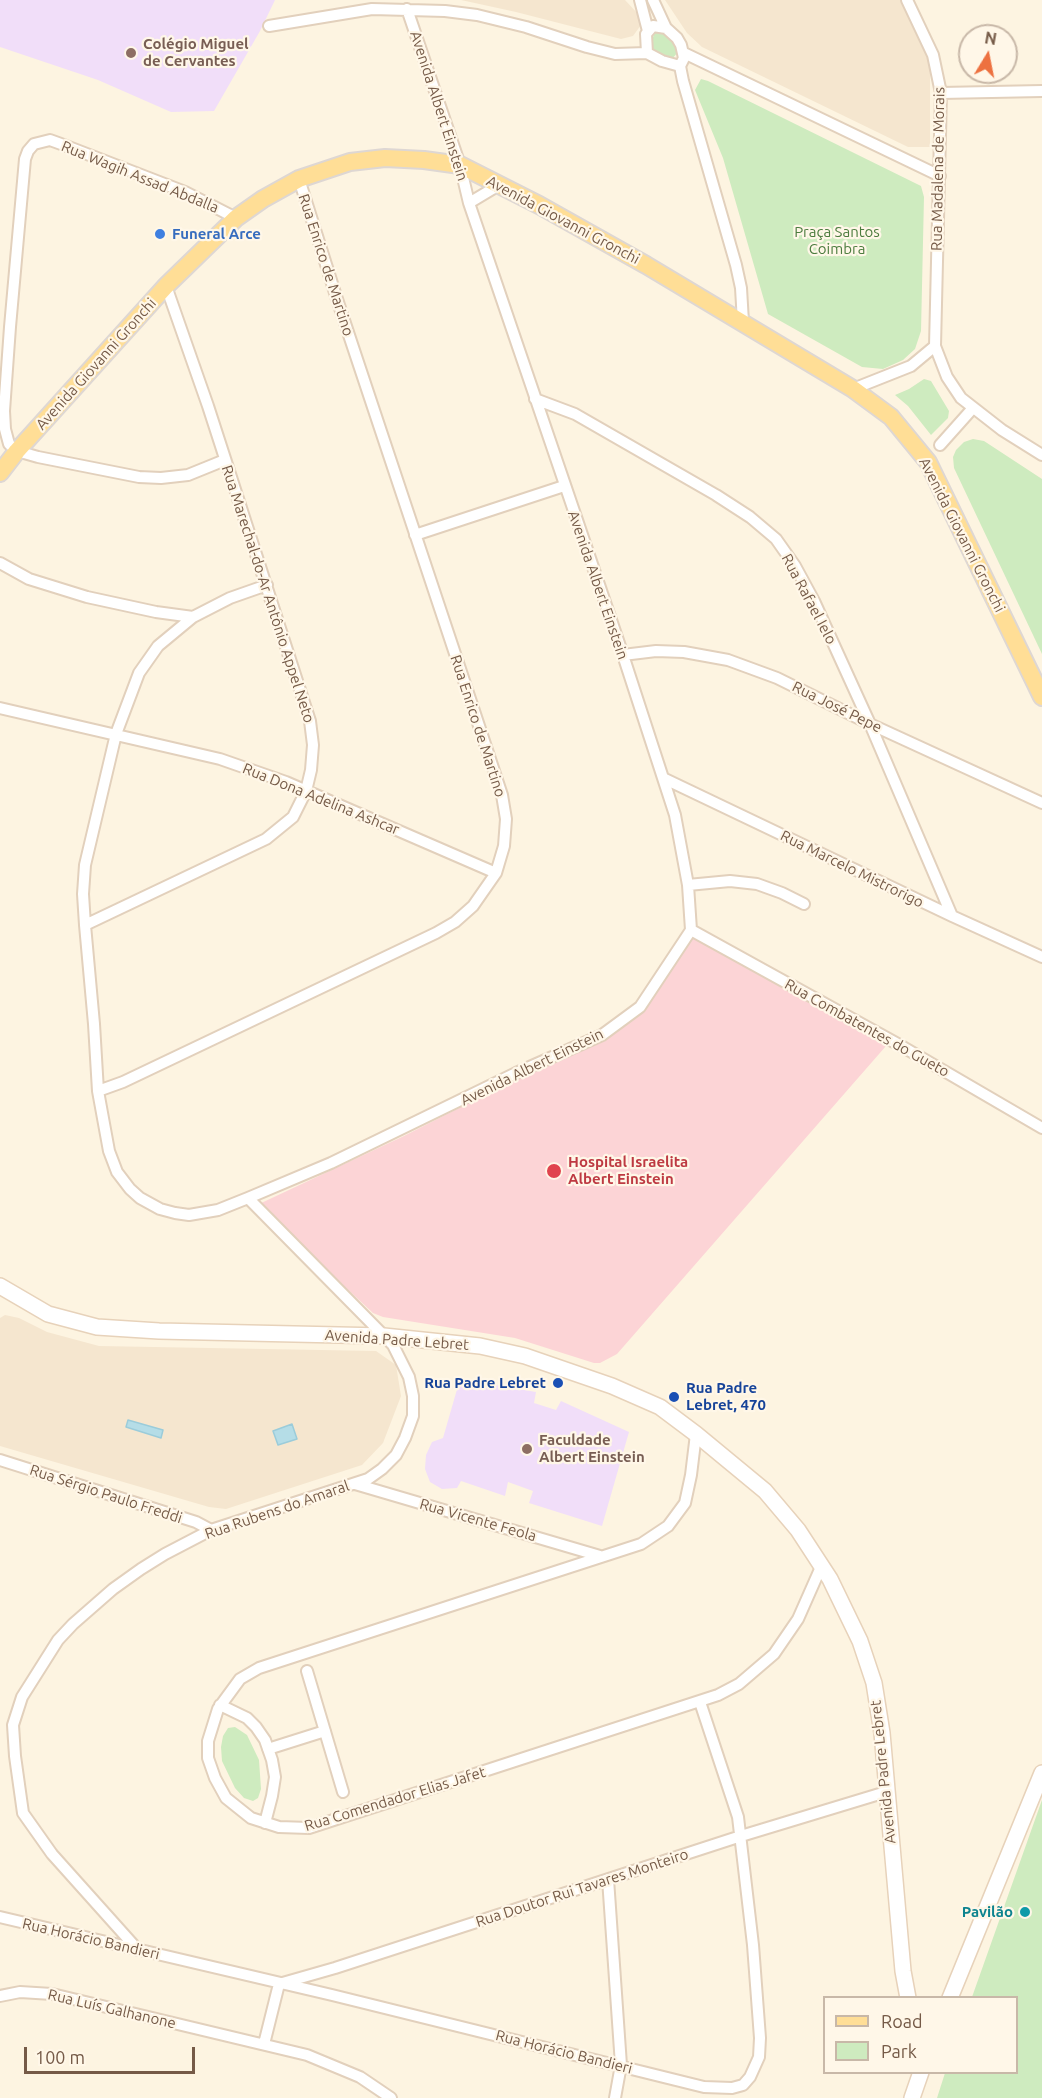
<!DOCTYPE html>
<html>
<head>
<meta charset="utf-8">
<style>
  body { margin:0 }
  #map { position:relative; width:1042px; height:2098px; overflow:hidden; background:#fdf4e1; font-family:Ubuntu,sans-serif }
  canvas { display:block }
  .legend { position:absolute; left:823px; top:1996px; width:195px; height:78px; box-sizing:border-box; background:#fff7e8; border:2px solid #c8b8a8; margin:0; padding:8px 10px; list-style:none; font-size:18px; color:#755a47 }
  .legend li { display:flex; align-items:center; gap:12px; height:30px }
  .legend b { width:30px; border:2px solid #c8b8a8 }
  .north { position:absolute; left:958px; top:24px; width:60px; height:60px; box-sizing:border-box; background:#fff7e8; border:2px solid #c8b8a8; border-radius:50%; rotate:10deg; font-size:16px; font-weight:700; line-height:24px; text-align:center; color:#755a47 }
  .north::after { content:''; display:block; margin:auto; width:21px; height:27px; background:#ed7140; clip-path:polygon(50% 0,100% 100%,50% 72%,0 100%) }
  .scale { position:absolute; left:24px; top:2047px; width:171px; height:27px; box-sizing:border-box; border:3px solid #755a47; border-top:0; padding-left:8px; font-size:18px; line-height:21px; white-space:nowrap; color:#755a47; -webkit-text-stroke:4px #fff7e8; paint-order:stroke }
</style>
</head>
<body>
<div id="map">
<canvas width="1042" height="2098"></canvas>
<ul class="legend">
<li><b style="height:8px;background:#ffde96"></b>Road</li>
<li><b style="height:16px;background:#ceebbf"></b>Park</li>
</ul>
<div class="north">N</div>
<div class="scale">100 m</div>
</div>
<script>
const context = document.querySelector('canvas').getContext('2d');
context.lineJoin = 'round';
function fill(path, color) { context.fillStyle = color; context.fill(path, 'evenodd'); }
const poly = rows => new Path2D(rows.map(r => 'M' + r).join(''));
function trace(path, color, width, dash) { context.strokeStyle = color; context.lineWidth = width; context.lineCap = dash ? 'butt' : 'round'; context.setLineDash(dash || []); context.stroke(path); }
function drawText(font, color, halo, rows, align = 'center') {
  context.font = font + ' Ubuntu,sans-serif'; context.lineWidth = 4.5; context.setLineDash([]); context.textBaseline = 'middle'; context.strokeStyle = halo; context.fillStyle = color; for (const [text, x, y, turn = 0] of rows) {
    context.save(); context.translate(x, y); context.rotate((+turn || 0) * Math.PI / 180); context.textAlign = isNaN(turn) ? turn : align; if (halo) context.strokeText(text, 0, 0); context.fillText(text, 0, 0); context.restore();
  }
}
fill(poly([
  [461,0,625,0,639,15,641,25,633,36,621,39,516,12],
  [665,0,900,0,930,59,930,147,908,147,702,47,687,33],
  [5,1315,19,1318,47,1332,99,1346,376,1351,396,1365,401,1396,383,1443,362,1465,226,1509,209,1507,0,1446,0,1318]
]), '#f5e6cf');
fill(poly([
  [0,0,275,0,260,31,214,111,171,112,98,80,0,47],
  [460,1379,536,1392,534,1403,556,1410,561,1401,629,1432,602,1526,529,1503,533,1491,508,1482,505,1496,461,1481,457,1488,442,1489,430,1482,425,1469,426,1455,432,1442,443,1438]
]), '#f1def9');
fill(poly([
  [694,936,886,1046,617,1354,600,1363,594,1363,515,1338,383,1317,373,1313,257,1205,404,1136,612,1030,653,994]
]), '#fcd4d6');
fill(poly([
  [660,32,673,39,678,52,672,59,667,60,652,51,653,37,655,33],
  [701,79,708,81,921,186,924,197,921,331,915,349,903,360,883,369,862,367,768,314,723,158,695,90],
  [924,379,931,381,949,411,948,418,931,435,908,406,895,395,909,389],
  [973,439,984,441,1042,479,1042,654,954,468,953,457,956,450,964,442],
  [235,1727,247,1735,259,1760,261,1789,258,1798,253,1801,244,1798,235,1788,222,1761,221,1747,223,1736,228,1728],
  [1042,1800,1042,2098,937,2098,945,2073,1016,2072,1016,1998,972,1997]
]), '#ceebbf');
const water = poly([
  [128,1420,163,1430,161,1438,126,1427,128,1420],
  [292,1424,297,1439,278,1445,273,1431,292,1424]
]);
fill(water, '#b5dde7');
trace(water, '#9bccda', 1.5);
const street = poly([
  [640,0,648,31],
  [653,0,666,28],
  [907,0,933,55,941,93,935,346,947,377,961,398,1002,430,1042,455],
  [269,26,372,9,445,11,477,15,526,27,587,47,615,54,647,53,662,61,680,66],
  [647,53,646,34,653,26,666,28,677,38,681,45,684,58,680,66,683,81,736,265,741,288,743,322],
  [684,53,940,176],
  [941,93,1042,91],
  [469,203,499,185],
  [853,389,911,366,935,346],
  [535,399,575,414,716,495,750,517,776,539,795,566,814,601,870,724,952,916],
  [940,445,973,408],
  [225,460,188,475,161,478,139,477,38,457,17,451,9,444,5,429,4,411,10,327,25,159,28,151,34,144,50,140,61,144,185,192,236,218],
  [415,535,564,486],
  [0,563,29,579,87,597,156,612,193,617],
  [267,585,230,598,193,617,158,646,139,673,116,734,85,865,83,894,85,925,94,1024,98,1091,109,1151,117,1172,130,1189,140,1198,160,1209,175,1213,189,1215,218,1210,248,1198,331,1163,516,1073,602,1035,640,1007,691,930,688,885,675,815,623,655,469,203,460,165,407,9],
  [623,655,656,651,684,652,728,660,777,678,870,724,1042,803],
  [0,708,220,759,286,782,496,873],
  [663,778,952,916,1042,957],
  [688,885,730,881,757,884,782,893,804,904],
  [85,925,266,839,293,817,306,791,311,770,313,745,310,721,208,406,166,286],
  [691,930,903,1047,1042,1128],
  [98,1091,123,1082,436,933,455,922,473,906,496,873,504,846,506,819,502,795,336,296,299,179],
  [696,1434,691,1475,685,1503,668,1526,641,1544,259,1668,240,1679,218,1709,208,1741,208,1758,215,1778,226,1798,251,1818,279,1827,309,1828,718,1695,739,1684,774,1654,798,1619,821,1567],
  [0,1460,196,1522,211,1530],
  [355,1484,600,1556],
  [307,1671,343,1792],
  [220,1705,247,1718,256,1727,265,1740,272,1760,275,1777,272,1796,265,1823],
  [268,1749,325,1731],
  [608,1879,621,2065,615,2098],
  [0,1917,332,1995,704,2087,732,2088,743,2085,750,2077,759,2057,760,2038,753,1945,738,1817,700,1702],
  [138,1950,52,1854,23,1813,15,1756,13,1725,22,1697,58,1640,73,1624,113,1589,141,1569,165,1554,211,1530,368,1479,382,1469,396,1455,405,1438,413,1416,413,1396,409,1377,393,1345,248,1198],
  [0,1996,20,1992,52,1994,307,2055,360,2077,391,2098],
  [264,2044,279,1984,335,1968,741,1836,886,1792]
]);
const secondary = poly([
  [0,1286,48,1314,97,1327,159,1331,384,1336,480,1346,525,1356,612,1386,660,1407,696,1434,765,1491,798,1530,830,1579,860,1641,874,1683,882,1733,903,1971,908,1998],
  [950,1998,1042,1773],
  [912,2098,921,2072]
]);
const primary = poly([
  [0,473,17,451,166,286,236,218,263,199,299,179,350,162,385,158,424,160,460,165,539,205,646,265,853,389,891,417,928,462,1042,697]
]);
trace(street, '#e2d0bc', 14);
trace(secondary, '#e7d2ba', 18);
trace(primary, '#ded7d3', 20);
trace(street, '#fff', 10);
trace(secondary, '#fff', 15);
trace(primary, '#ffde96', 16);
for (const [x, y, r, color] of [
  [131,53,6,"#8d6e63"],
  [160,234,6,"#3f7fe0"],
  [554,1171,8,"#e0444e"],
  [558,1383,6,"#1a4fb4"],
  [674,1397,6,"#1a4fb4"],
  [527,1449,6,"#8d6e63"],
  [1025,1912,6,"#0f9aa8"]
]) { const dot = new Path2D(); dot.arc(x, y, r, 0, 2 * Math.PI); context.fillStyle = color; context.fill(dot); trace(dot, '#fff7e8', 2); }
drawText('bold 15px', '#785e54', '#fff7e8', [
  ["Colégio Miguel",143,44],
  ["de Cervantes",143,61],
  ["Faculdade",539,1440],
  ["Albert Einstein",539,1457]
], 'left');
drawText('15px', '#755a47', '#fff7e8', [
  ["Avenida Albert Einstein",439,106,72],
  ["Rua Madalena de Morais",938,169,-89],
  ["Rua Wagih Assad Abdalla",140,177,22],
  ["Avenida Giovanni Gronchi",563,220,28],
  ["Rua Enrico de Martino",326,265,72],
  ["Avenida Giovanni Gronchi",96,364,-48],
  ["Avenida Giovanni Gronchi",962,535,63],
  ["Avenida Albert Einstein",598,585,71],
  ["Rua Marechal-do-Ar Antônio Appel Neto",268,594,72],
  ["Rua Rafael Ielo",809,599,62],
  ["Rua José Pepe",837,707,26],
  ["Rua Enrico de Martino",478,726,72],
  ["Rua Dona Adelina Ashcar",321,799,22],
  ["Rua Marcelo Mistrorigo",852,869,26],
  ["Rua Combatentes do Gueto",867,1028,29],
  ["Avenida Albert Einstein",532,1067,-26],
  ["Avenida Padre Lebret",397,1340,4],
  ["Rua Sérgio Paulo Freddi",106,1494,18],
  ["Rua Rubens do Amaral",277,1510,-19],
  ["Rua Vicente Feola",478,1520,16],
  ["Avenida Padre Lebret",883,1772,-96],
  ["Rua Comendador Elias Jafet",395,1799,-17],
  ["Rua Doutor Rui Tavares Monteiro",582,1888,-18],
  ["Rua Horácio Bandieri",91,1939,13],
  ["Rua Luís Galhanone",112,2009,13],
  ["Rua Horácio Bandieri",564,2052,14]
]);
drawText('15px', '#4c7c3e', '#fff7e8', [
  ["Praça Santos",837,232],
  ["Coimbra",837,249]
]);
drawText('bold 15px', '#366cbe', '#fff7e8', [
  ["Funeral Arce",172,234]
], 'left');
drawText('bold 15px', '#be3a42', '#fff7e8', [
  ["Hospital Israelita",568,1162],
  ["Albert Einstein",568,1179]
], 'left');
drawText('bold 15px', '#164399', '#fff7e8', [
  ["Rua Padre Lebret",546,1383],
  ["Rua Padre",686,1388,"left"],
  ["Lebret, 470",686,1405,"left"]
], 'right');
drawText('bold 15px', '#0d838f', '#fff7e8', [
  ["Pavilão",1013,1912]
], 'right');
</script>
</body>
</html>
